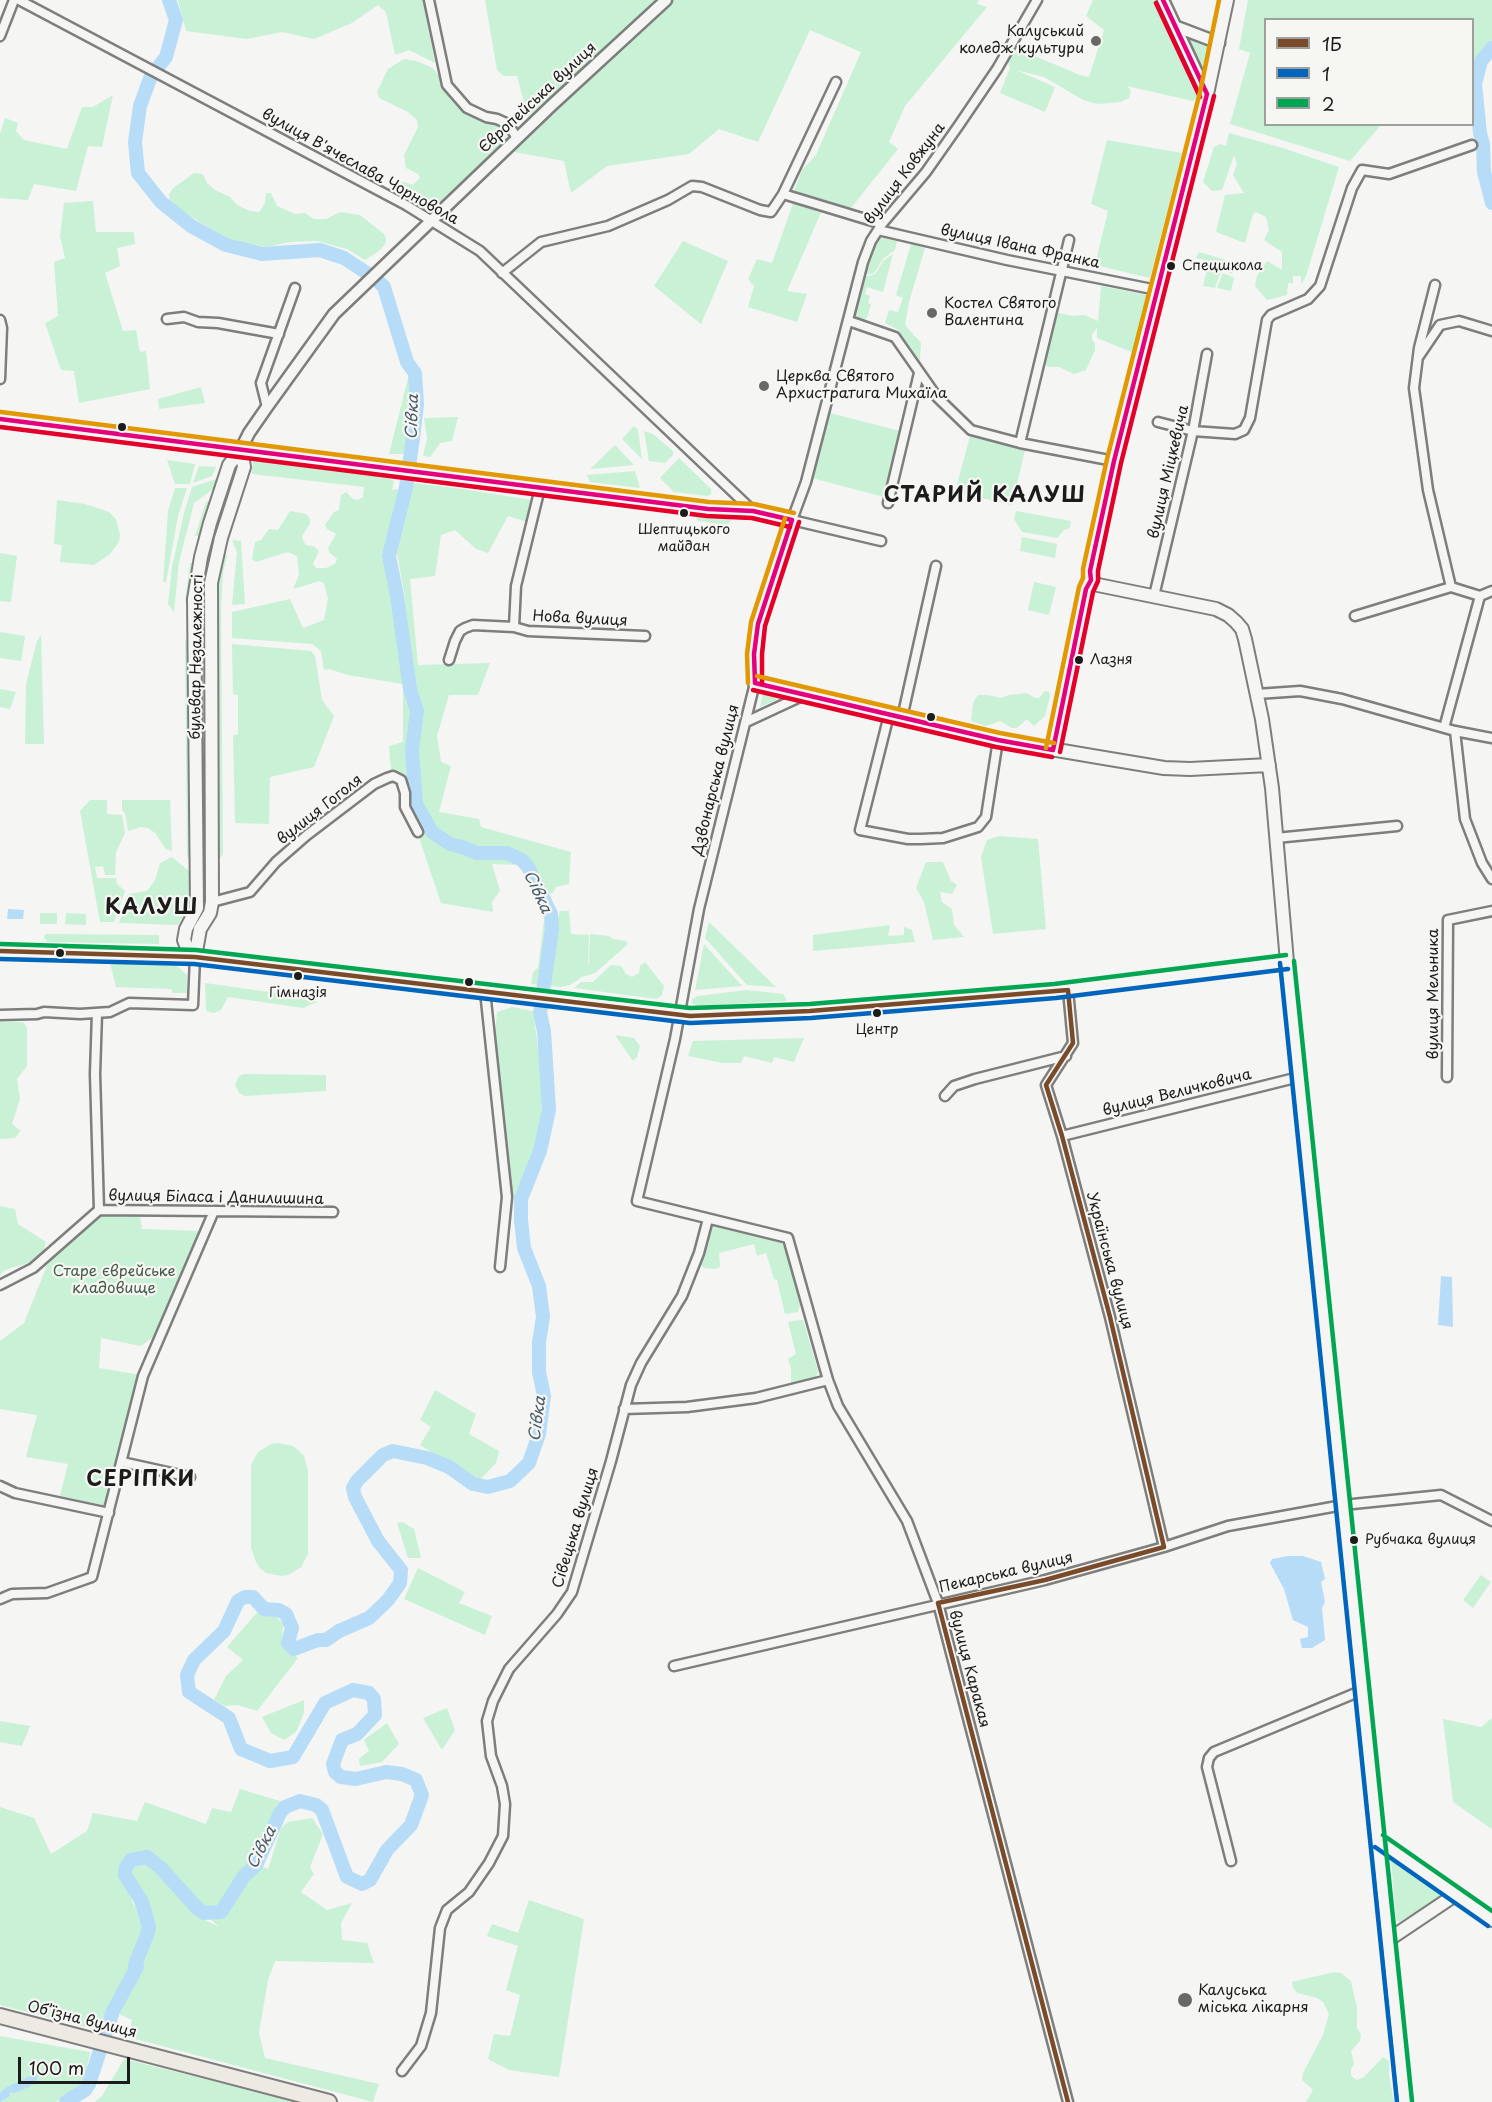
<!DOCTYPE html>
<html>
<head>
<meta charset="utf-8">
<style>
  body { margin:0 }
  #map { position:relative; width:1492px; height:2102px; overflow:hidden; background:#f5f5f3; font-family:"Playpen Sans",sans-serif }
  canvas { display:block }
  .legend { position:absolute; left:1264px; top:18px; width:210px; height:108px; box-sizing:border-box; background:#f6f6f2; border:2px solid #9f9f9c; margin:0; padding:8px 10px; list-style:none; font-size:18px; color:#1c1c1c }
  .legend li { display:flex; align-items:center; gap:12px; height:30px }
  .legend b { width:30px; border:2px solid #9f9f9c }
  .scale { position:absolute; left:18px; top:2057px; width:112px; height:27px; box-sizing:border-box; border:3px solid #1c1c1c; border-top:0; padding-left:8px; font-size:18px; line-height:21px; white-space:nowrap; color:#1c1c1c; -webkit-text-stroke:4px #f6f6f2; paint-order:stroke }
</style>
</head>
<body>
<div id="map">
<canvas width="1492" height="2102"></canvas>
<ul class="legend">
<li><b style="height:8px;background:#7a4b2a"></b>1Б</li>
<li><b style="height:8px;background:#0065bd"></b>1</li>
<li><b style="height:8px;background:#00a651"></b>2</li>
</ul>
<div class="scale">100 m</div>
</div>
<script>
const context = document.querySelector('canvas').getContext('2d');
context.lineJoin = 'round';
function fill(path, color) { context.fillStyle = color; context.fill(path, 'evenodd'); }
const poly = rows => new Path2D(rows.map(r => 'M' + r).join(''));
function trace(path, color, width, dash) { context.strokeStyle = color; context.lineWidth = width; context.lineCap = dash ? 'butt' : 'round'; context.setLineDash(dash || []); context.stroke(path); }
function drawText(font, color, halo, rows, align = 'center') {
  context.font = font + ' "Playpen Sans",sans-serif'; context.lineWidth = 4.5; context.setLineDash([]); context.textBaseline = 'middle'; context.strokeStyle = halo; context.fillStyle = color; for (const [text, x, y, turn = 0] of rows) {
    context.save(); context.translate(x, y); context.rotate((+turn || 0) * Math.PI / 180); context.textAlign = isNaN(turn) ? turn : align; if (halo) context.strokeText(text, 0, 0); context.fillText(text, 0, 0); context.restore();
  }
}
fill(poly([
  [178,0,423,0,435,63,409,50,395,55,386,12,378,5,352,23,314,39,282,32,247,39,186,31],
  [485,0,659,0,528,117,517,76,504,76,497,70],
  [673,0,979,0,977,4,987,7,905,106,889,142,898,149,851,208,794,191,802,170,816,155,861,52,810,30,758,142,719,129,689,154,607,166,571,193,564,161,514,152],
  [1093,0,1154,0,1197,94,1197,98,1193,101,1127,86,1131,91,1129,98,1121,102,1098,104,1083,100,1044,77,1016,70,1055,87,1045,112,1000,93,1010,68,1008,62,1018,49,1080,75,1089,77,1104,30,1086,16],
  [1248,0,1492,0,1492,45,1480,57,1473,79,1472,20,1266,20,1266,124,1381,125,1350,161,1230,124,1250,53,1239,49],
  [1184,34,1212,45,1205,73,1203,73],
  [404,59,416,61,433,68,459,104,479,120,503,127,507,132,505,140,433,210,428,211,393,192,394,183,404,182,413,185,420,178,418,174,406,168,404,155,418,127,417,120,408,112,379,98,377,92,388,69],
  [113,95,102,147,88,146,76,191,34,184,28,200,0,198,0,134,5,118,18,123,16,131,24,140,67,149,82,107,93,107],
  [1229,133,1283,148,1339,167,1306,276,1301,285,1301,276,1293,276,1293,283,1288,283,1287,295,1267,300,1255,286,1257,276,1267,261,1282,270,1282,252,1264,240,1269,230,1266,217,1256,212,1253,214,1245,243,1216,232,1225,195,1244,193,1233,175,1237,164,1234,155,1222,190,1212,191,1203,182,1214,147,1220,144,1226,146],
  [1107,140,1182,153,1150,278,1095,265,1108,211,1091,204],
  [194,173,203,174,207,183,215,190,230,197,237,205,250,211,259,212,265,203,266,193,271,193,277,206,295,214,305,213,314,219,326,219,340,212,360,215,384,234,386,238,386,243,379,251,365,260,347,249,317,241,290,242,266,247,234,242,181,211,170,200,169,195,172,189],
  [93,201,96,232,134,232,135,244,117,248,120,266,105,273,123,331,136,330,140,352,146,351,150,389,79,403,74,371,61,370,45,323,58,316,54,262,65,258,60,236,64,203],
  [794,201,822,210,787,291,807,294,797,322,748,307,754,286,748,279,757,259,772,263],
  [882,238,897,241,895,250,883,259,874,273,865,275,875,242,876,239],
  [683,241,728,261,701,324,654,286],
  [911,244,925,248,909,302,905,325,921,343,920,361,898,330,885,323,889,310,898,312,903,298,896,295],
  [1199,252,1226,260,1233,274,1221,270,1215,288,1203,286,1209,261,1196,258],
  [893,254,883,292,867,287,865,294,870,296,868,303,871,304,867,318,864,320,855,317,864,277,875,274,884,260],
  [1223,273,1234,278,1231,291,1217,288],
  [1101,286,1147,295,1134,353,1097,338,1097,328,1092,334,1092,339,1095,344,1095,350,1086,370,1074,374,1059,367,1048,367,1043,362,1054,312,1073,316,1084,315,1098,321],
  [409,374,413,381,414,412,408,451,402,454,389,454],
  [201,387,205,403,159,409,158,399],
  [830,413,900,431,884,497,812,478],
  [458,417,452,441,440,443,430,457,423,456,427,438,424,418],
  [634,426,638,430,642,459,622,439],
  [644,431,653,434,673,451,673,455,665,463,649,461],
  [970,436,1025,450,1012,505,955,492],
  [615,445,634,465,590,469],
  [679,458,711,489,711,494,708,496,674,492,660,478],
  [167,460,195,464,190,484,175,484],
  [253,460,384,476,394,481,392,490,397,489,401,496,382,558,391,585,403,683,413,671,408,650,405,598,397,553,412,483,456,488,532,500,527,522,508,516,488,553,476,549,455,530,441,535,435,576,410,579,418,665,490,663,478,695,449,695,437,736,441,762,451,766,439,812,479,819,481,827,571,852,569,884,556,887,553,893,538,896,527,874,517,865,492,864,500,891,492,902,493,912,441,903,400,781,392,782,389,746,403,742,403,684,348,675,329,669,324,670,321,651,312,644,232,638,232,612,290,599,303,628,324,620,328,598,324,584,320,581,293,589,299,575,297,556,288,552,256,562,252,559,255,542,261,540,269,529,278,530,290,511,306,514,310,519,310,524,302,536,303,541,306,545,315,547,319,551,313,564,316,568,326,568,335,564,337,559,330,553,328,548,336,534,327,529,325,525,334,512,339,510,341,495,346,492,353,499,358,500,363,497,364,487,252,474],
  [199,466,216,467,212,476,193,483],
  [233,467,239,468,216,539,211,538],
  [635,471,640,488,590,482,587,475],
  [219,478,216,487,194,503,179,562,174,612,168,604,172,567,184,513,192,487],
  [175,488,187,488,178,516,166,582,163,582,168,511],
  [57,500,85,504,109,512,116,519,120,535,119,542,110,554,94,565,60,562,62,545,54,544],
  [211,500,201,536,195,536,206,502],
  [1016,511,1071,521,1070,528,1064,530,1057,538,1022,532,1014,519],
  [701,515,733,518,727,525,698,521,696,517],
  [1022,537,1057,544,1055,558,1020,551],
  [232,540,241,541,245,604,232,605,237,552],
  [223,548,227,556,223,573,221,608,223,854,216,863,215,594],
  [0,553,17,556,11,602,0,601],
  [190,563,194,563,189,599,185,602],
  [205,564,209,565,205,606,207,900,205,906,203,905,200,601],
  [1034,582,1056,587,1049,615,1028,610],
  [0,632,25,636,21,661,0,658],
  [41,635,44,744,25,744,26,684,37,641],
  [185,639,189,643,192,861,187,856],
  [232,644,311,651,315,656,322,700,334,716,314,767,270,777,269,824,235,823,233,735,238,734,238,695,233,694],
  [0,689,16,692,10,709,0,707],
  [1045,691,1049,692,1050,696,1045,716,1034,726,1027,719,1017,728,1012,728,1000,721,986,726,971,721,973,703,978,695,988,695,1001,698,1009,695,1027,693,1035,698,1039,698],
  [763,693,783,697,760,707],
  [90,800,107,800,107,814,122,815,125,833,116,852,115,875,105,875,103,866,95,867,97,878,116,878,117,884,125,891,114,922,100,922,80,811],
  [122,800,170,800,172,851,166,849,155,833,148,828,141,827,128,831,125,813,122,810],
  [999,836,1038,839,1046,929,993,934,981,857,987,840],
  [172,857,189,871,189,906,178,925,119,923,129,894,147,891,155,880,160,863],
  [926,862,943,862,951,881,957,885,952,894,940,892,942,902,952,909,954,925,964,937,933,940,924,902,916,888],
  [560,911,569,911,571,934,589,935,588,964,569,964,589,964,590,934,609,936,613,939,626,941,628,944,595,973,582,977,570,985,560,987,531,984,533,972,538,968,545,912,558,918],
  [40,913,57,913,57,924,40,924],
  [66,913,86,914,86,925,65,924],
  [709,922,776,987,747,985,705,938],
  [890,925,888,936,904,935,904,927,912,930,915,942,813,951,813,935],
  [45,934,159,935,159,944,48,942,44,938],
  [704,944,742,986,695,990],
  [645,962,664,986,662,995,657,999,574,988,581,982,593,982,611,965,621,966,626,974,632,977,639,973,640,966],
  [110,963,175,964,187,975,187,993,173,993,171,989,116,987],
  [205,983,311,998,317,1002,303,1008,228,997,221,1010,214,1013,206,1011],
  [747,990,783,994,786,999,785,1001,698,1006,692,1003,692,999,698,996],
  [512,1007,533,1011,543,1086,541,1118,535,1149,517,1198,512,1198,510,1194,495,1034,497,1012],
  [0,1022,23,1022,27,1027,27,1066,17,1079,20,1099,12,1124,21,1131,15,1138,0,1139],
  [615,1035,634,1038,640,1046,637,1057,633,1061],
  [804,1038,794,1062,774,1057,772,1063,744,1056,741,1063,723,1063,688,1056,693,1041],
  [245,1074,326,1075,326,1091,245,1096,239,1093,235,1085,239,1076],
  [0,1206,15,1209,18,1224,46,1242,43,1254,31,1262,5,1270,0,1275],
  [97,1216,140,1216,142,1229,199,1231,153,1337,141,1346,101,1338,99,1368,141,1375,107,1506,60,1496,68,1464,26,1457,37,1415,0,1409,0,1341,24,1323,50,1258],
  [711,1223,781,1241,788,1252,800,1306,798,1312,785,1314,777,1280,774,1279,766,1253,757,1256,754,1244,719,1253,720,1267,715,1269,704,1268,699,1263],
  [800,1320,803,1320,818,1371,815,1380,791,1384,791,1369,788,1359,796,1354,788,1322],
  [435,1390,476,1414,469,1434,499,1451,496,1463,480,1480,464,1473,420,1445,431,1427,420,1420],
  [278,1443,293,1446,299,1451,304,1456,308,1471,308,1554,301,1567,288,1575,281,1576,266,1573,260,1568,256,1562,251,1548,251,1465,258,1452,271,1444],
  [402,1522,414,1529,421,1558,408,1558,397,1523],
  [418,1568,465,1592,459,1603,492,1616,485,1635,404,1599],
  [1481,1575,1491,1582,1473,1608,1463,1600],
  [260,1609,273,1613,283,1624,282,1646,298,1658,257,1711,238,1705,225,1706,214,1700,226,1676,243,1660,227,1647],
  [304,1700,304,1713,296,1732,284,1740,271,1733,262,1717],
  [447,1708,455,1730,442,1750,423,1718],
  [1492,1718,1492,1829,1453,1802,1443,1719,1481,1727],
  [0,1721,30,1726,22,1746,0,1742],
  [387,1723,399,1744,382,1762,360,1766,359,1759,369,1751,364,1740],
  [240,1789,283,1802,254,1862,242,1874,219,1908,204,1907,150,1854,129,1855,122,1876,135,1908,131,1875,134,1865,146,1861,201,1918,219,1927,209,1918,221,1915,247,1878,260,1865,268,1869,281,1828,288,1822,312,1818,323,1834,310,1867,314,1874,301,1892,327,1910,352,1903,341,1923,342,1940,367,1943,374,1963,275,1961,268,1980,259,2033,265,2058,379,2084,373,2102,128,2037,132,2020,117,2013,134,1983,127,1979,110,2008,101,2031,0,2005,0,1807,34,1818,51,1854,87,1831,93,1813,137,1821,145,1802,206,1824,212,1808,231,1812],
  [1391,1860,1442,1894,1437,1900,1399,1922,1397,1921,1396,1918],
  [529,1900,584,1919,559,2077,509,2070,488,2059,494,2034,510,2036,520,1995,506,1990,518,1946,487,1936,492,1924,518,1933],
  [1334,1972,1341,1973,1351,1981,1357,2008,1357,2028,1361,2034,1360,2041,1351,2051,1354,2063,1351,2070,1351,2076,1357,2080,1364,2077,1383,2057,1389,2061,1389,2075,1394,2102,1306,2102,1313,2090,1302,2080,1303,2073,1323,2035,1329,2014,1323,2002,1317,1998,1298,1993,1293,1988,1292,1982],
  [0,2036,90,2052,85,2080,81,2085,56,2102,0,2102],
  [124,2059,298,2102,94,2102,102,2096]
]), '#c8f1d5');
fill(poly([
  [8,909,24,910,23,919,7,919],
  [1441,1276,1452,1277,1453,1327,1438,1325],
  [1288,1556,1303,1556,1321,1562,1325,1579,1321,1582,1325,1602,1322,1608,1325,1640,1312,1648,1302,1648,1300,1639,1308,1637,1308,1627,1293,1620,1284,1589,1270,1563,1272,1559],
  [38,2072,37,2080,29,2087,15,2093,10,2092,10,2096,0,2102,0,2093,7,2087]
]), '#b6dcf8');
trace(poly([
  [1492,48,1481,61,1475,84,1480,133,1483,144,1484,172,1492,203],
  [66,2102,85,2090,89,2084,113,2011,137,1967,135,1965,147,1935,149,1927,142,1902,125,1875,126,1867,131,1860,147,1857,160,1867,197,1908,204,1913,221,1912,244,1876,256,1865,280,1813,285,1807,300,1801,316,1805,322,1810,347,1877,362,1884,370,1880,387,1850,411,1825,422,1795,416,1780,402,1774,386,1772,356,1779,341,1777,335,1772,333,1764,342,1740,357,1734,375,1715,374,1699,369,1693,353,1690,325,1703,293,1757,270,1761,241,1749,229,1718,189,1692,187,1675,194,1660,224,1631,238,1601,245,1597,253,1597,264,1609,279,1610,286,1614,292,1628,288,1643,294,1649,318,1640,326,1640,339,1631,369,1618,388,1600,400,1583,401,1570,378,1541,355,1497,353,1488,357,1481,383,1455,393,1451,427,1458,449,1467,473,1484,488,1487,510,1481,529,1463,539,1434,544,1396,539,1372,539,1342,543,1317,539,1286,524,1248,521,1220,521,1199,540,1151,549,1110,544,1031,540,1013,552,929,551,914,528,867,522,860,507,853,477,853,462,847,450,844,432,832,416,804,412,750,417,711,410,689,397,596,389,556,406,487,413,438,417,405,415,373,407,362,384,287,376,279,344,258,320,250,262,254,226,245,191,226,161,202,138,173,135,142,140,106,151,76,166,57,176,20,169,0]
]), '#b6dcf8', 14);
const minor = poly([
  [19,0,406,205,480,251,753,511],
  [429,0,447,85,467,108,486,117,497,119,508,124,517,138],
  [0,36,14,0],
  [783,194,882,224],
  [878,230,1007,260,1157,290],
  [502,273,541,242,608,226,668,200,692,186,702,187,760,210,771,212,783,194,836,82],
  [1435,285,1419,348,1414,388,1428,490,1451,587],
  [167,319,184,317,198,322,218,323,279,334],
  [0,320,2,328,0,379],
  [849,321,895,337,937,397,971,430,1020,443,1114,461],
  [1419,356,1440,325,1459,321,1492,331],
  [267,407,261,383,295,288],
  [1158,422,1193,431,1235,434,1244,430,1250,418,1267,320,1271,315,1308,299,1320,286,1352,188,1362,170,1389,174,1472,145],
  [1020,443,1069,240],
  [888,503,919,373],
  [881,541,792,520,806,482,863,262,871,241,882,224,926,172,959,125,997,69,1037,0],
  [1154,596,1193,431,1207,354],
  [1355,616,1451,587,1480,596],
  [514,627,528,631,645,636],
  [449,660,455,641,460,631,465,628,473,625,514,627,516,586,540,488],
  [755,683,699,909,675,1039,637,1201,788,1238,828,1380,838,1406,907,1521,938,1603,1068,2102],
  [1257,694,1300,691,1342,699,1455,731,1492,738],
  [889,715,860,830,908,839,921,839,943,838,978,827,986,817,998,740],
  [902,718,936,566],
  [746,722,804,695],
  [1444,728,1480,596,1492,591],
  [1455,731,1465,819,1482,863,1492,879],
  [1276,838,1397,826],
  [212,902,250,892,276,862,307,835,374,784,387,778,393,776,401,780,405,793,405,807,418,832],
  [1068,990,1073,1043,1046,1085,1062,1136,1110,1317,1164,1547],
  [485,991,507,1197,500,1267],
  [0,1015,37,1014,44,1012,80,1014,110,1012,129,1003,193,1005,195,957],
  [1447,1077,1448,920,1492,911],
  [945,1096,954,1086,975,1079,1066,1056],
  [1062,1136,1299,1077],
  [99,1210,333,1212],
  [0,1285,33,1268,99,1210,95,1074,97,1013],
  [624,1409,687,1407,756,1398,828,1380],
  [122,1462,190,1477],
  [0,1486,15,1493,109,1513],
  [0,1599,12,1594,47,1593,92,1577,143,1376,214,1211],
  [674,1666,1045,1580,1164,1547,1228,1526,1343,1505,1441,1495,1492,1521],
  [1231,1861,1207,1767,1209,1758,1214,1752,1363,1690],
  [402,2071,421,2046,431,2013,440,1928,447,1910,469,1892,489,1863,503,1836,505,1804,502,1786,491,1756,487,1721,493,1701,509,1669,557,1614,572,1592,611,1461,631,1385,641,1363,682,1296,699,1253,708,1219]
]);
const tertiary = poly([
  [1163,0,1207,94],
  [1177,27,1219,43],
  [241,449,249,433,267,407,334,314,552,105,666,0]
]);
const secondary = poly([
  [0,419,708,509,753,511,792,520,758,624,754,654,755,683,998,740,1098,757,1164,768,1190,769,1269,765],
  [1091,580,1098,585,1216,609,1228,615,1236,622,1242,629,1245,639,1262,719,1272,788,1287,962,1405,2102],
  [1053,750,1086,589,1091,580,1090,571,1114,461,1207,94,1227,0],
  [0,951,195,957,690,1016,810,1011,1055,991,1287,962],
  [195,957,188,951,184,940,186,929,197,908,194,599,201,557,210,523,229,465,241,449],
  [195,957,200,929,210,913,212,902,211,583,221,538,244,467,241,449],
  [1379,1841,1492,1920],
  [1388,1940,1455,1895]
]);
const primary = poly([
  [0,2016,329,2102]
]);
trace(minor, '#7e7e7d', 13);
trace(tertiary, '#7e7e7d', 15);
trace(secondary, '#7e7e7d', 16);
trace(primary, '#7e7e7d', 18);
trace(minor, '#f5f5f3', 8);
trace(tertiary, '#f5f5f3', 10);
trace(secondary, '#f5f5f3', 12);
trace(primary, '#edeae4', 14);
trace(poly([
  [0,951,195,957,690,1016,810,1011,1068,990],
  [1068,990,1073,1043,1046,1085,1062,1136,1110,1317,1164,1547],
  [938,1603,1068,2102],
  [938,1603,1045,1580,1164,1547]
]), '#7a4b2a', 4.5);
trace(poly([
  [0,959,194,964,690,1023,811,1018,1056,998,1288,969],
  [1280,963,1397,2102],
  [1375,1847,1488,1926]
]), '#0065bd', 4.5);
trace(poly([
  [0,944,196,950,690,1008,810,1004,1054,984,1286,955],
  [1294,961,1412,2101],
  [1383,1835,1492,1911]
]), '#00a651', 4.5);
trace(poly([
  [1163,0,1207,94],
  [0,419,708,509,753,511,792,520],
  [755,683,998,740,1053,750],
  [755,683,754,654,758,624,792,520],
  [1053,750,1086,589,1091,580,1090,571,1114,461,1207,94]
]), '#e5007d', 4.5);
trace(poly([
  [1156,3,1200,97],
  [0,427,707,516,752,518,790,527],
  [762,683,762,654,765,626,799,522],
  [753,690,996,747,1052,757],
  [1060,752,1093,592,1098,581,1098,571,1121,463,1214,96]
]), '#e4002b', 4.5);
trace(poly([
  [1,412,709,502,754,504,794,513],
  [757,676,1000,733,1054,743],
  [748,683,747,654,751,622,785,518],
  [1046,748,1079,587,1083,578,1083,569,1107,459,1200,92,1219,0]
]), '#e19803', 4.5);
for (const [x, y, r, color] of [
  [1096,41,6,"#686867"],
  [1171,266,5,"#1c1c1c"],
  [932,313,6,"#686867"],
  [764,386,6,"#686867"],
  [122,427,5,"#1c1c1c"],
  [684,513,5,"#1c1c1c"],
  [1079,660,5,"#1c1c1c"],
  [931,717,5,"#1c1c1c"],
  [60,953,5,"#1c1c1c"],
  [298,976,5,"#1c1c1c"],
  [469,982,5,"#1c1c1c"],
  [877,1013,5,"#1c1c1c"],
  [1354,1540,5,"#1c1c1c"],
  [1185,2000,8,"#686867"]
]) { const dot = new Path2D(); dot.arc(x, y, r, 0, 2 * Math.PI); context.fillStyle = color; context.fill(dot); trace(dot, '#f6f6f2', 2); }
drawText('14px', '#1c1c1c', '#f6f6f2', [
  ["Спецшкола",1182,266],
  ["Шептицького",684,530,"center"],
  ["майдан",684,547,"center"],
  ["Лазня",1090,660],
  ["Гімназія",298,993,"center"],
  ["Центр",877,1030,"center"],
  ["Рубчака вулиця",1365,1540]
], 'left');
drawText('15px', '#1c1c1c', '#f6f6f2', [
  ["Калуський",1084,32,"right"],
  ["коледж культури",1084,49,"right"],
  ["Костел Святого",944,304],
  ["Валентина",944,321],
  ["Церква Святого",776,377],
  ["Архистратига Михаїла",776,394],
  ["Калуська",1198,1991],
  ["міська лікарня",1198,2008]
], 'left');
drawText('15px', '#1c1c1c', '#f6f6f2', [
  ["Європейська вулиця",538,98,-43],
  ["вулиця В'ячеслава Чорновола",360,167,29],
  ["вулиця Ковжуна",905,174,-53],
  ["вулиця Івана Франка",1020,247,12],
  ["вулиця Міцкевича",1169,472,-77],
  ["Нова вулиця",580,619,3],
  ["бульвар Незалежності",197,657,-89],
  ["Дзвонарська вулиця",716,780,-76],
  ["вулиця Гоголя",320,810,-38],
  ["вулиця Мельника",1434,994,-90],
  ["вулиця Величковича",1177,1093,-14],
  ["вулиця Біласа і Данилишина",216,1198,1],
  ["Українська вулиця",1109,1261,75],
  ["Сівецька вулиця",576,1528,-73],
  ["Пекарська вулиця",1006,1573,-13],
  ["вулиця Каракая",969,1669,75],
  ["Обʼїзна вулиця",82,2020,14]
]);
drawText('15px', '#455b4c', '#f6f6f2', [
  ["Старе єврейське",114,1272],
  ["кладовище",114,1289]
]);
drawText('italic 16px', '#485b6a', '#f6f6f2', [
  ["Сівка",413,417,-88],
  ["Сівка",537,892,65],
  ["Сівка",538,1419,-82],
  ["Сівка",262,1848,-63]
]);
context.letterSpacing = '1.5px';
drawText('bold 21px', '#1c1c1c', '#f6f6f2', [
  ["СТАРИЙ КАЛУШ",985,496],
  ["КАЛУШ",152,908],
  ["СЕРІПКИ",141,1480]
]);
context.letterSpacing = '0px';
</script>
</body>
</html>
